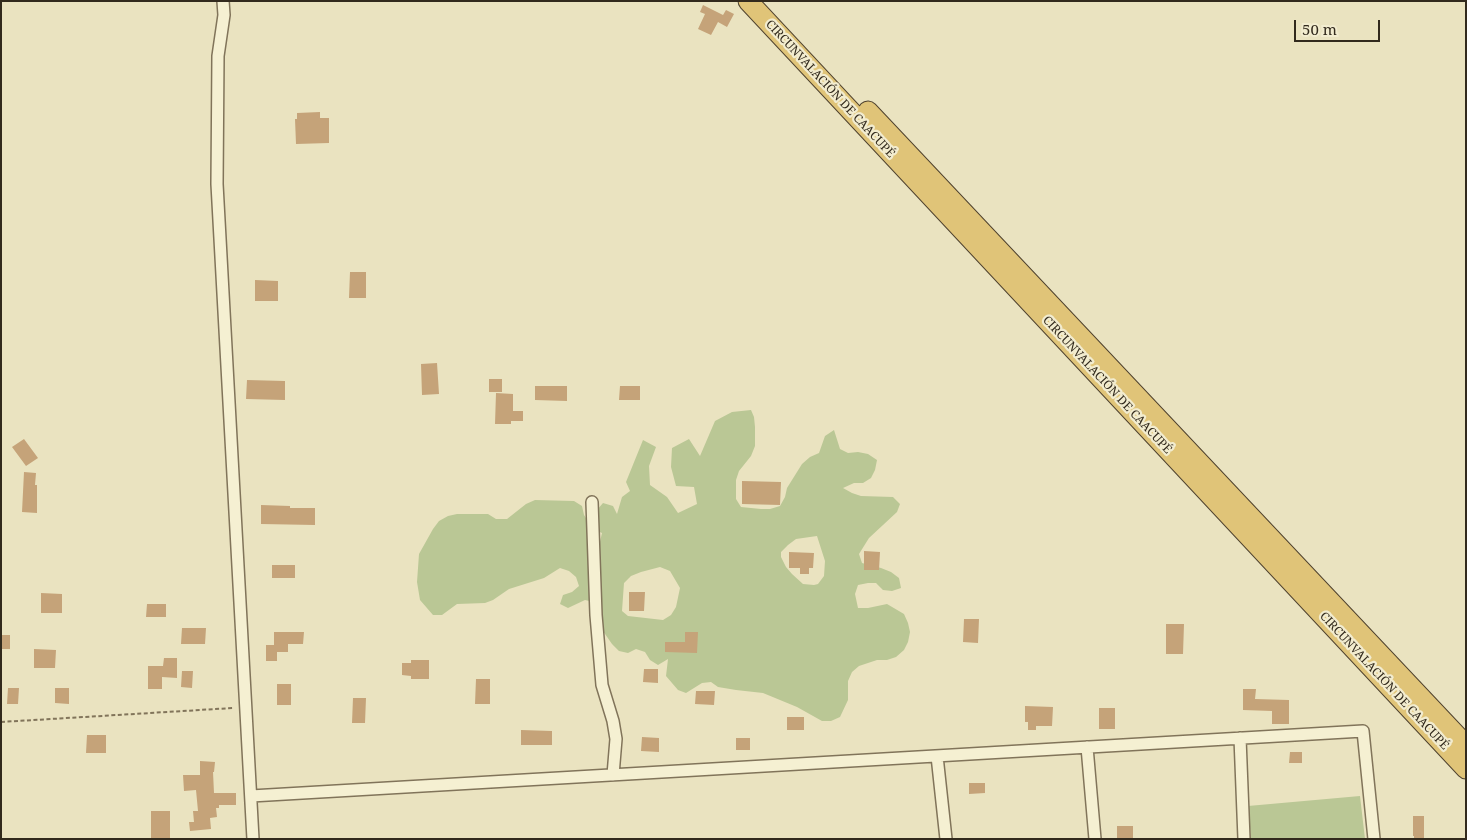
<!DOCTYPE html>
<html>
<head>
<meta charset="utf-8">
<style>
  body { margin:0 }
  #map { position:relative; width:1467px; height:840px; overflow:hidden; background:#eae3c0; font-family:"Noto Serif",serif }
  canvas { display:block }
  .frame { position:absolute; inset:0; border:2px solid #322a1d; pointer-events:none }
  .scale { position:absolute; left:1294px; top:20px; width:86px; height:22px; box-sizing:border-box; border:2px solid #322a1d; border-top:0; padding-left:6px; font-size:15px; line-height:18px; white-space:nowrap; color:#322a1d; -webkit-text-stroke:4px #f2eccf; paint-order:stroke }
</style>
</head>
<body>
<div id="map">
<canvas width="1467" height="840"></canvas>
<div class="frame"></div>
<div class="scale">50 m</div>
</div>
<script>
const context = document.querySelector('canvas').getContext('2d');
context.lineJoin = 'round';
function fill(path, color) { context.fillStyle = color; context.fill(path, 'evenodd'); }
const poly = rows => new Path2D(rows.map(r => 'M' + r).join(''));
function trace(path, color, width, dash) { context.strokeStyle = color; context.lineWidth = width; context.lineCap = dash ? 'butt' : 'round'; context.setLineDash(dash || []); context.stroke(path); }
function drawText(font, color, halo, rows, align = 'center') {
  context.font = font + ' "Noto Serif",serif'; context.lineWidth = 4.5; context.setLineDash([]); context.textBaseline = 'middle'; context.strokeStyle = halo; context.fillStyle = color; for (const [text, x, y, turn = 0] of rows) {
    context.save(); context.translate(x, y); context.rotate((+turn || 0) * Math.PI / 180); context.textAlign = isNaN(turn) ? turn : align; if (halo) context.strokeText(text, 0, 0); context.fillText(text, 0, 0); context.restore();
  }
}
fill(poly([
  [751,410,754,417,755,427,755,446,751,456,739,471,736,480,736,499,741,507,761,509,770,509,780,506,785,497,787,488,802,464,810,457,819,453,825,436,834,430,840,449,848,453,858,452,868,454,877,460,875,470,871,478,863,483,854,483,843,488,852,493,861,496,893,497,900,504,897,512,869,538,859,554,862,563,881,568,891,572,899,578,901,588,892,591,883,590,876,583,868,583,858,585,855,594,858,608,868,608,887,604,904,614,908,623,910,632,908,642,904,650,896,657,887,660,877,660,859,666,852,672,848,681,848,700,840,717,831,721,822,721,797,707,763,693,736,690,718,687,711,682,702,683,686,693,678,690,666,676,668,659,658,665,650,660,645,652,636,649,628,653,619,651,612,644,596,621,598,603,585,600,568,608,560,604,563,595,572,592,579,586,576,577,569,571,560,568,544,578,509,589,493,600,485,603,457,604,442,615,433,615,420,600,417,582,419,554,433,529,439,521,448,516,457,514,488,514,496,519,507,519,526,504,535,500,574,501,582,506,584,515,590,524,598,550,602,533,593,529,597,510,603,503,613,506,617,514,622,497,630,491,626,482,643,440,656,447,649,466,650,485,667,497,678,513,697,504,694,487,676,486,671,467,672,448,689,439,700,456,715,421,732,412],
  [817,536,825,561,824,576,818,584,814,585,803,584,792,574,786,567,781,557,781,552,788,545,796,539],
  [660,567,670,571,680,588,676,607,671,615,663,620,628,616,622,611,624,583,631,576,641,572],
  [1360,796,1365,839,1251,839,1248,806]
]), '#bac795');
fill(poly([
  [703,5,723,15,726,10,734,14,727,27,718,22,711,35,698,29,705,14,700,12],
  [320,112,320,118,329,118,329,143,296,144,295,119,297,119,297,113],
  [350,272,366,272,366,298,349,298],
  [255,280,278,281,278,301,255,301],
  [437,363,439,394,422,395,421,364],
  [489,379,502,379,502,392,489,392],
  [247,380,285,381,285,400,246,399],
  [535,386,567,386,567,401,535,400],
  [620,386,640,386,640,400,619,400],
  [496,393,513,394,513,411,523,411,523,421,511,421,511,424,495,424],
  [24,439,38,458,26,466,12,447],
  [24,472,36,473,35,485,37,485,37,513,22,512],
  [742,481,781,482,780,505,742,504],
  [261,505,290,506,290,508,315,508,315,525,261,524],
  [864,551,880,552,879,570,864,570],
  [789,552,814,553,813,568,809,568,809,574,800,574,800,568,789,568],
  [272,565,295,565,295,578,272,578],
  [629,592,645,592,644,611,629,611],
  [41,593,62,594,62,613,41,613],
  [147,604,166,604,166,617,146,617],
  [964,619,979,619,978,643,963,642],
  [1166,624,1184,624,1183,654,1166,654],
  [182,628,206,628,205,644,181,644],
  [274,632,304,632,303,644,288,644,288,652,277,652,277,661,266,661,266,645,274,645],
  [685,632,698,632,697,653,665,652,665,642,685,642],
  [1,635,10,635,10,649,1,649],
  [34,649,56,650,55,668,34,668],
  [164,658,177,658,177,678,162,677,162,689,148,689,148,666,163,666],
  [411,660,429,660,429,679,411,679,411,676,402,675,402,663,411,663],
  [644,669,658,669,658,683,643,682],
  [182,671,193,671,192,688,181,687],
  [476,679,490,679,490,704,475,704],
  [277,684,291,684,291,705,277,705],
  [8,688,19,688,18,704,7,704],
  [55,688,69,688,69,704,55,703],
  [1243,689,1256,689,1255,699,1289,700,1289,724,1272,724,1272,711,1243,710],
  [696,691,715,691,714,705,695,704],
  [353,698,366,698,365,723,352,723],
  [1025,706,1053,707,1052,726,1036,726,1036,730,1028,730,1028,722,1025,722],
  [1099,708,1115,708,1115,729,1099,729],
  [787,717,804,717,804,730,787,730],
  [521,730,552,731,552,745,521,745],
  [87,735,106,735,106,753,86,753],
  [642,737,659,738,659,752,641,751],
  [736,738,750,738,750,750,736,750],
  [1290,752,1302,752,1302,763,1289,763],
  [200,761,215,762,214,772,213,772,214,793,236,793,236,805,219,805,219,808,216,808,217,817,210,818,211,829,190,831,189,822,194,822,193,811,198,811,196,790,184,791,183,775,200,775],
  [969,783,985,783,985,793,969,794],
  [151,811,170,811,170,839,151,839],
  [1413,816,1424,816,1424,839,1414,839,1414,836,1413,836],
  [1117,826,1133,826,1133,839,1117,839]
]), '#c5a379');
const minor = poly([
  [223,1,224,15,218,56,217,184,253,839],
  [592,502,596,615,602,685,613,721,616,739,613,775],
  [1240,738,1244,839],
  [1087,747,1095,839],
  [937,756,946,839],
  [251,796,1363,731,1374,839]
]);
const trunk = poly([
  [748,1,1466,769],
  [868,111,1466,745]
]);
trace(minor, '#81745a', 14);
trace(trunk, '#4f422e', 21);
trace(poly([
  [1,722,233,708]
]), '#81745a', 2, [4, 2.5]);
trace(minor, '#f5f0d2', 11);
trace(trunk, '#e0c478', 19);
drawText('12px', '#322a1d', '#f2eccf', [
  ["CIRCUNVALACIÓN DE CAACUPÉ",830,89,47],
  ["CIRCUNVALACIÓN DE CAACUPÉ",1107,385,47],
  ["CIRCUNVALACIÓN DE CAACUPÉ",1384,681,47]
]);
</script>
</body>
</html>
